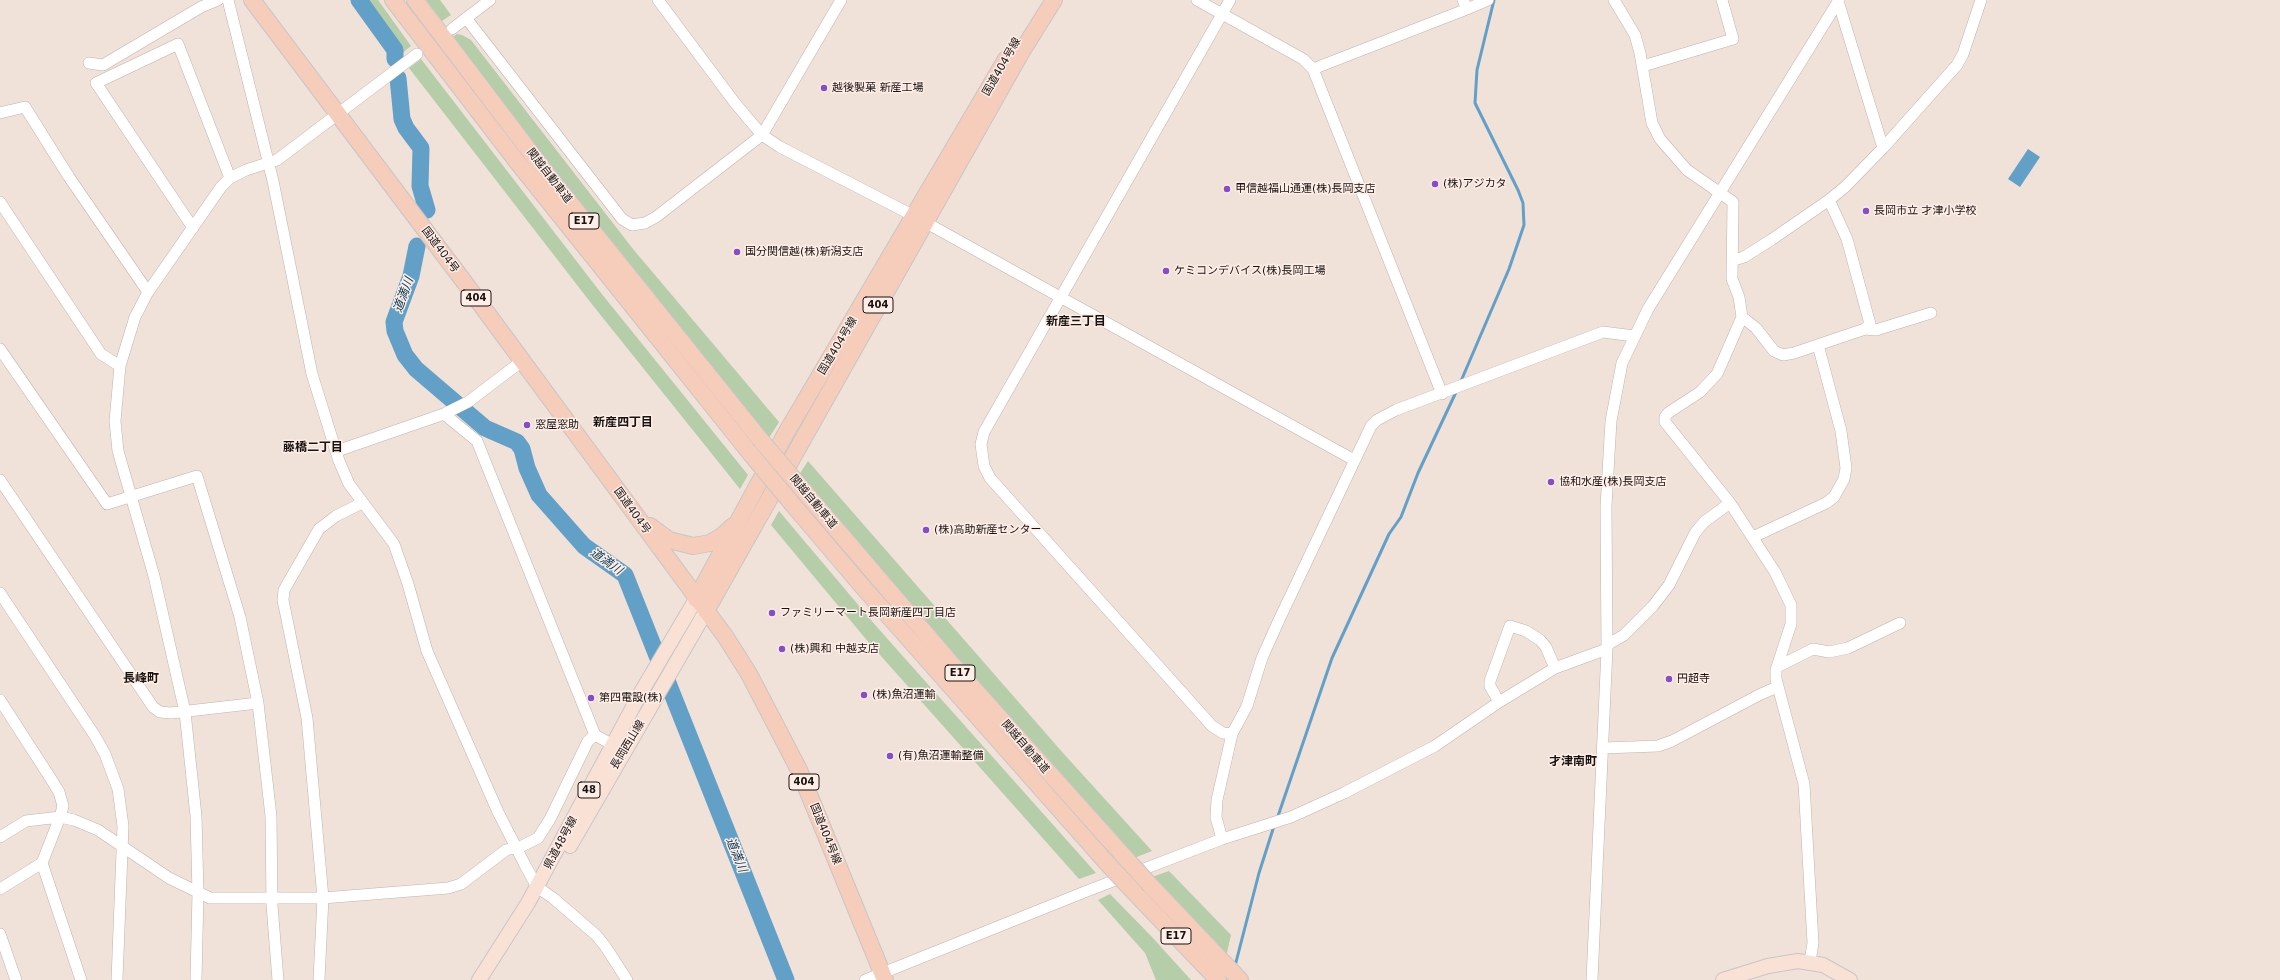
<!DOCTYPE html>
<html>
<head>
<meta charset="utf-8">
<style>
  body { margin:0 }
  canvas { display:block; background:#f0e1d9 }
</style>
</head>
<body>
<canvas width="2280" height="980"></canvas>
<script>
const context = document.querySelector('canvas').getContext('2d');
context.lineJoin = 'round';
function fill(path, color) { context.fillStyle = color; context.fill(path, 'evenodd'); }
const poly = rows => new Path2D(rows.map(r => 'M' + r).join(''));
function trace(path, color, width, dash) { context.strokeStyle = color; context.lineWidth = width; context.lineCap = dash ? 'butt' : 'round'; context.setLineDash(dash || []); context.stroke(path); }
function drawText(font, color, halo, rows, align = 'center') {
  context.font = font + ' "DejaVu Sans","Noto Sans JP",sans-serif'; context.lineWidth = 3; context.setLineDash([]); context.textBaseline = 'middle'; context.strokeStyle = halo; context.fillStyle = color; for (const [text, x, y, turn = 0] of rows) {
    context.save(); context.translate(x, y); context.rotate((+turn || 0) * Math.PI / 180); context.textAlign = isNaN(turn) ? turn : align; if (halo) context.strokeText(text, 0, 0); context.fillText(text, 0, 0); context.restore();
  }
}
fill(poly([
  [360,0,378,0,411,46,400,55],
  [426,0,440,0,451,15,442,21],
  [457,34,462,35,471,40,633,249,779,422,769,438,587,213,453,37],
  [421,59,601,293,748,475,740,489,591,303,409,68],
  [808,461,1063,753,1152,851,1134,858,907,602,799,475],
  [779,511,876,626,1096,873,1079,879,865,638,771,525],
  [1169,871,1231,935,1226,957,1152,877],
  [1110,894,1152,937,1191,980,1156,980,1145,953,1098,900]
]), '#b5cda9');
fill(poly([
  [2028,149,2040,157,2020,187,2008,179]
]), '#63a0c8');
trace(poly([
  [1461,381,1509,269,1524,225,1523,203,1518,190,1475,103,1477,70,1494,0],
  [1277,819,1332,658,1389,534,1401,517,1418,473,1457,390],
  [1235,966,1259,873,1274,826]
]), '#63a0c8', 3);
trace(poly([
  [359,0,395,50,395,59],
  [398,78,402,119,406,128,421,148,420,186,427,210],
  [417,246,411,276,394,322,395,331,405,355,416,369,485,428,517,442,522,449,527,468,539,495,584,546,625,575,786,980]
]), '#63a0c8', 17);
const minor = poly([
  [228,0,273,181,312,374,339,461,349,484,394,544,408,584,427,651,498,812,525,865,537,887,553,898,596,935,605,946,627,980],
  [658,0,735,103,762,135,780,147,914,216,1354,460],
  [1197,0,1303,59,1313,69,1442,394],
  [1230,0,984,432,981,444,984,466,990,478,1212,726,1223,733,1232,734],
  [1463,0,1467,9,1488,0],
  [1614,0,1635,35,1640,53,1652,123,1660,139,1687,170,1733,202,1732,279,1739,297,1742,317,1717,374,1700,392,1668,413,1665,417,1665,422,1730,503,1775,572,1791,605,1791,624,1776,670,1776,679,1804,784,1813,943,1810,961],
  [1838,1,1883,148],
  [466,18,622,219,632,225,645,223,656,217,762,135,841,0],
  [452,29,490,0],
  [89,63,103,65,201,7,218,0],
  [1643,66,1733,39,1722,0],
  [1313,69,1467,9],
  [0,113,25,107,69,177,148,292],
  [0,202,101,354,120,366],
  [193,228,96,83,178,44,230,178],
  [1734,260,1744,257,1771,240,1829,200,1845,187,1883,148,1957,65,1963,54,1981,0],
  [1742,317,1756,328,1774,351,1783,355,1794,353,1865,329,1870,324,1847,239,1829,200],
  [1865,329,1876,330,1931,313],
  [0,349,107,504,197,476,240,617,258,703,271,816,272,905,278,980],
  [444,414,477,441,595,735],
  [337,451,444,414,468,402,522,361],
  [0,480,153,707,160,712,171,713,258,703],
  [1753,537,1826,503,1834,497,1844,479,1846,468,1841,431,1818,345],
  [0,593,95,736,105,754,118,789,123,826,117,980],
  [1607,645,1624,635,1653,606,1669,585,1695,533,1704,522,1730,503],
  [1777,667,1813,649,1829,652,1848,648,1900,623],
  [0,700,51,779,59,792,63,806,60,817,42,863,0,889],
  [1499,702,1490,686,1490,681,1510,626,1526,631,1540,640,1546,647,1555,668],
  [1603,748,1658,746,1672,741,1759,695,1777,687],
  [0,837,26,821,60,817,74,820,98,830,169,878,210,898,323,898,448,888,461,884,506,850,522,846,538,838,550,819,588,741,595,735,613,745],
  [1222,839,1216,817,1217,800,1232,734,1247,706,1262,658,1279,620,1371,426,1377,420,1396,410,1603,332,1634,336],
  [42,863,81,980],
  [0,934,16,980],
  [196,980,198,893,196,816,185,712,154,576,118,451,115,421,120,366,135,317,148,292,221,187,230,178,246,170,277,160,417,54],
  [319,980,323,898,307,718,283,600,284,590,319,529,336,516,362,503],
  [865,980,1087,891,1222,839,1291,817,1344,793,1435,746,1499,702,1555,668,1607,649],
  [1592,980,1607,649,1606,506,1611,421,1622,363,1648,309,1839,0]
]);
const major = poly([
  [570,846,706,611],
  [479,980,528,903,640,694,696,599],
  [1723,980,1768,966,1798,961,1823,965,1850,980]
]);
const highway = poly([
  [252,0,462,279,725,636,749,674,799,770,885,980],
  [393,0,518,163,750,453],
  [415,0,550,178,759,438],
  [803,490,950,662,1121,853],
  [794,506,862,586,1106,862],
  [650,526,669,540,693,546,710,543,722,536,733,526],
  [696,599,786,433,1006,59],
  [706,611,1022,51,1054,0],
  [1150,885,1240,980],
  [1134,892,1218,980]
]);
trace(minor, '#c1b3ac', 12);
trace(major, '#c8c6c6', 16);
trace(highway, '#c8c6c6', 18);
trace(minor, '#fff', 11);
trace(major, '#fae1d6', 14);
trace(highway, '#f6cdba', 16);
const highwayBridge = poly([
  [759,438,803,490],
  [750,453,794,506],
  [1121,853,1150,885],
  [1106,862,1134,892]
]);
trace(highwayBridge, '#c8c6c6', 18, []);
trace(highwayBridge, '#f6cdba', 16);
for (const [x, y, r, color] of [
  [824,88,4,"#834ec6"],
  [1435,184,4,"#834ec6"],
  [1227,189,4,"#834ec6"],
  [1866,211,4,"#834ec6"],
  [737,252,4,"#834ec6"],
  [1166,271,4,"#834ec6"],
  [527,425,4,"#834ec6"],
  [1551,482,4,"#834ec6"],
  [926,530,4,"#834ec6"],
  [772,613,4,"#834ec6"],
  [782,649,4,"#834ec6"],
  [1669,679,4,"#834ec6"],
  [864,695,4,"#834ec6"],
  [591,698,4,"#834ec6"],
  [890,756,4,"#834ec6"]
]) { const dot = new Path2D(); dot.arc(x, y, r, 0, 2 * Math.PI); context.fillStyle = color; context.fill(dot); trace(dot, '#feeee7', 1.5); }
for (const [x, y, w] of [
  [584,221,30],
  [476,298,30],
  [878,305,30],
  [960,673,30],
  [804,782,30],
  [589,790,22],
  [1176,936,30]
]) { const box = new Path2D(); box.roundRect(x - w / 2, y - 8, w, 16, 3); context.fillStyle = '#feeee7'; context.fill(box); trace(box, '#181310', 1); }
drawText('bold 10px', '#181310', null, [
  ["E17",584,221],
  ["404",476,298],
  ["404",878,305],
  ["E17",960,673],
  ["404",804,782],
  ["48",589,790],
  ["E17",1176,936]
]);
drawText('11px', '#181310', '#feeee7', [
  ["国道404号線",1002,67,-60],
  ["関越自動車道",549,176,52],
  ["国道404号",440,250,53],
  ["国道404号線",838,346,-59],
  ["関越自動車道",813,502,50],
  ["国道404号",632,511,54],
  ["長岡西山線",628,745,-59],
  ["関越自動車道",1025,747,49],
  ["国道404号線",825,834,68],
  ["県道48号線",561,843,-62]
]);
drawText('11px', '#181310', '#feeee7', [
  ["越後製菓 新産工場",832,88],
  ["(株)アジカタ",1443,184],
  ["甲信越福山通運(株)長岡支店",1235,189],
  ["長岡市立 才津小学校",1874,211],
  ["国分関信越(株)新潟支店",745,252],
  ["ケミコンデバイス(株)長岡工場",1174,271],
  ["窓屋窓助",535,425],
  ["協和水産(株)長岡支店",1559,482],
  ["(株)高助新産センター",934,530],
  ["ファミリーマート長岡新産四丁目店",780,613],
  ["(株)興和 中越支店",790,649],
  ["円超寺",1677,679],
  ["(株)魚沼運輸",872,695],
  ["第四電設(株)",599,698],
  ["(有)魚沼運輸整備",898,756]
], 'left');
drawText('italic 12px', '#033853', '#feeee7', [
  ["道満川",404,295,-70],
  ["道満川",606,562,35],
  ["道満川",736,855,68]
]);
drawText('bold 12px', '#181310', '#feeee7', [
  ["新産三丁目",1076,322],
  ["新産四丁目",623,423],
  ["藤橋二丁目",313,448],
  ["長峰町",141,679],
  ["才津南町",1573,762]
]);
</script>
</body>
</html>
